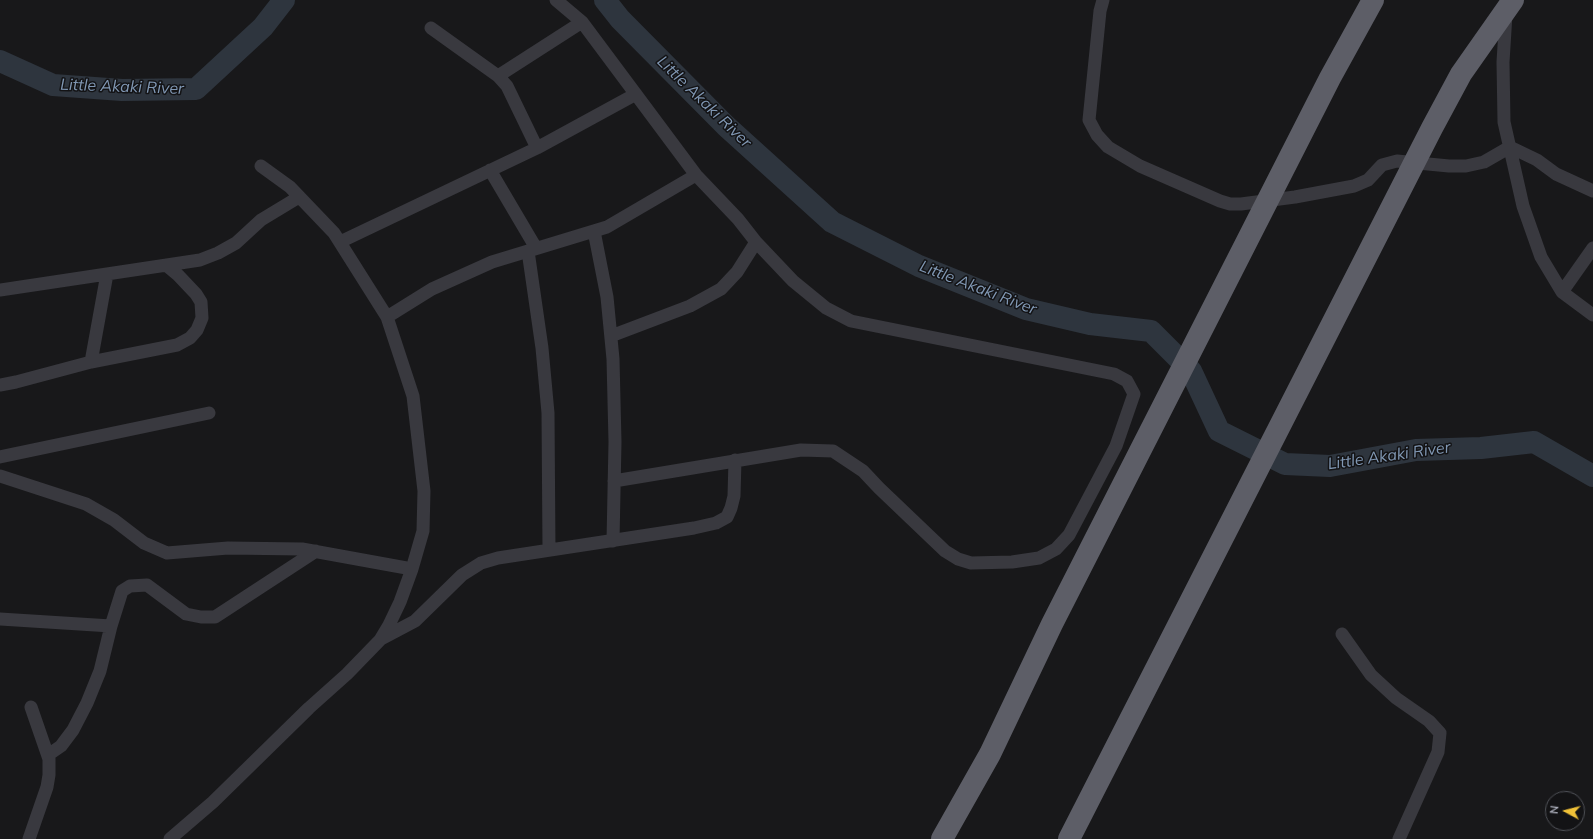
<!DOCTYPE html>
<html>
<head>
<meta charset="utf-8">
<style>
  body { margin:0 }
  #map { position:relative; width:1593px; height:839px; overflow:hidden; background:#18181a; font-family:Mulish,sans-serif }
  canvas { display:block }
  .north { position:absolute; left:1545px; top:791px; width:40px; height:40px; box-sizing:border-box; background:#131315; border:1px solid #4f5157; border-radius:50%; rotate:277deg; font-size:11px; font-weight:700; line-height:16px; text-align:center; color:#aaadb9 }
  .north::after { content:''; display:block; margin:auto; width:14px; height:18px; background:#f1c238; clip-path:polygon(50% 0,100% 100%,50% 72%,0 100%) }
</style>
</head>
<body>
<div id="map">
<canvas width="1593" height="839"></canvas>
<div class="north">N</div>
</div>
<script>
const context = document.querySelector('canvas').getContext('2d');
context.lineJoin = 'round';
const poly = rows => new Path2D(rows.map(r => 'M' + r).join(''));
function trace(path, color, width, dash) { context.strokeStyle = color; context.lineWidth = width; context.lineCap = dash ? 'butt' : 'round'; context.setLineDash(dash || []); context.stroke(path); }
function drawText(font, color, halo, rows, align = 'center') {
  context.font = font + ' Mulish,sans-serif'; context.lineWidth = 3; context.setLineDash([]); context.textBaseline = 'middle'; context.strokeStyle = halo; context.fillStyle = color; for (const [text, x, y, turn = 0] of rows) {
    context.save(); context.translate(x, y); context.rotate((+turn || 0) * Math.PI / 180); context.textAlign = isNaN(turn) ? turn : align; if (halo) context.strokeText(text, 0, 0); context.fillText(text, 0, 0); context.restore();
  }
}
trace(poly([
  [605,0,620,19,726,126,832,222,919,266,1026,309,1090,324,1151,331,1191,371,1219,431,1285,464,1330,466,1416,450,1481,448,1534,442,1593,476],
  [0,61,53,85,122,90,196,89,263,27,284,0]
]), '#2e353e', 22);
trace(poly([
  [556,0,582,22,696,175,738,219,756,242,793,281,826,308,851,321,1114,374,1127,381,1134,394,1116,446,1069,535,1056,549,1039,558,1012,562,971,563,958,559,945,551,879,488,863,471,833,451,801,450,614,481],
  [1103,0,1100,11,1089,120,1097,135,1108,147,1140,166,1220,201,1230,204,1241,204,1295,197,1354,186,1368,180,1382,165,1397,161,1449,166,1466,166,1484,162,1510,147,1537,160,1556,174,1593,191],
  [1506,14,1503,62,1504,122,1523,206,1541,257,1562,292,1593,315],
  [431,28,498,76,507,86,537,148],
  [498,76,582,22],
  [490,170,536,248],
  [594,231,607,297,613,359,615,442,613,541],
  [340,242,537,148,636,94],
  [528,251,542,348,548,413,549,550],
  [0,290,200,260,218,253,236,243,261,220,299,197],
  [1562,292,1593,248],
  [387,317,432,289,492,262,607,227,696,175],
  [611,336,690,306,721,289,737,272,756,242],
  [91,362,107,274],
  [0,385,16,382,91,362,177,345,190,338,197,330,202,318,201,302,196,294,178,275,166,265],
  [0,457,209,413],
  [0,476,86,504,114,520,144,543,167,553,228,548,302,549,412,569],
  [0,619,111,626],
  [1342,634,1371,675,1396,698,1429,721,1440,733,1438,752,1399,839],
  [381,639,415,621,462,575,481,563,498,558,694,528,716,523,727,517,731,508,734,496,735,460],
  [48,755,61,746,73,730,87,703,100,671,111,626,122,591,130,586,147,585,186,614,201,617,215,617,316,551],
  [29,839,47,787,49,775,49,759,31,707],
  [170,839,213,802,309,708,347,674,380,640,389,625,400,602,412,569,423,531,424,491,413,396,387,317,334,233,290,187,261,166]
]), '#39393f', 13);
trace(poly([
  [942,839,990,754,1052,624,1330,78,1373,0],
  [1069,839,1432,128,1461,74,1513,0]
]), '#5d5e67', 22);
drawText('italic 16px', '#8198b4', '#131315', [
  ["Little Akaki River",122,87,2],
  ["Little Akaki River",704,102,44],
  ["Little Akaki River",978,288,21],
  ["Little Akaki River",1389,456,-8]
]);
</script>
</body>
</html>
